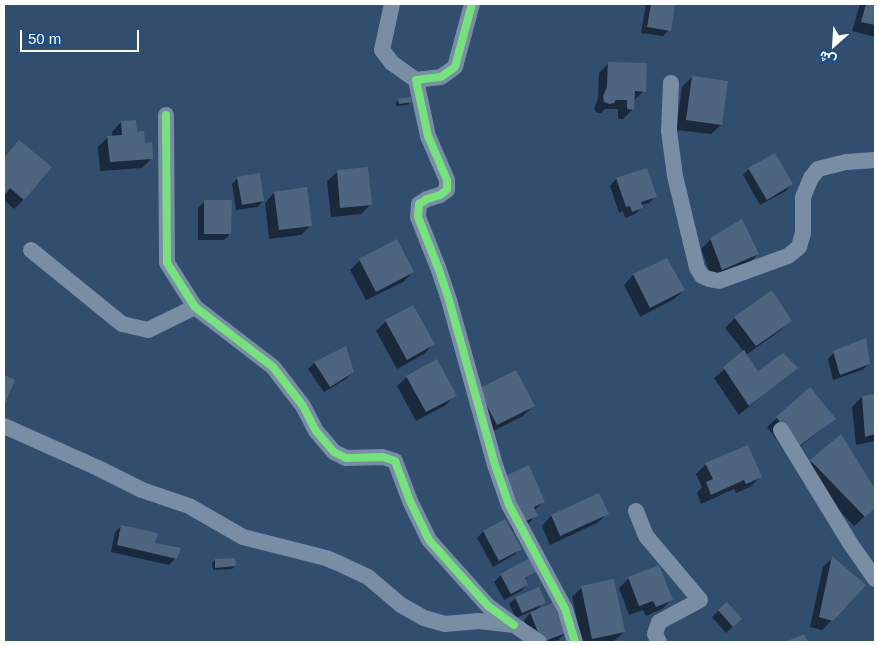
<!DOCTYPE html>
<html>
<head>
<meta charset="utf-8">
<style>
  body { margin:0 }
  #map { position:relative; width:879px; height:646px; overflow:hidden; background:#324e6f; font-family:Arial,Vazirmatn,sans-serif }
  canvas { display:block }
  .frame { position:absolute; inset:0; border:5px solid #fff; pointer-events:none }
  .north { position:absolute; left:809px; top:20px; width:50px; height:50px; -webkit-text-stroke:4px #194d88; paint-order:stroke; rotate:206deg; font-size:14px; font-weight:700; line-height:20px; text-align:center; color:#fff }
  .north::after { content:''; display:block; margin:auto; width:18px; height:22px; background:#fff; clip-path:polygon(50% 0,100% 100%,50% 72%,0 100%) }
  .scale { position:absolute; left:20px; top:30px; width:119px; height:22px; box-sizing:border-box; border:2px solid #fff; border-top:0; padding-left:6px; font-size:15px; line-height:18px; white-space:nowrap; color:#fff; -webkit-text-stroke:4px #194d88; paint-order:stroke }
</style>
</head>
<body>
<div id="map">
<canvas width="879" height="646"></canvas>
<div class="frame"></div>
<div class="north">ش</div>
<div class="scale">50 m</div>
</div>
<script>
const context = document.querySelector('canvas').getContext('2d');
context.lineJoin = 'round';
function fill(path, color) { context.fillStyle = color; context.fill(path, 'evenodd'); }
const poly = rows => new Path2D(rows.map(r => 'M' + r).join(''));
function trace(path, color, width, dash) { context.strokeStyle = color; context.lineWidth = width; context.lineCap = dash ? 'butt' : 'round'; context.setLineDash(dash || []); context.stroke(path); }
fill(poly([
  [646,4,674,4,669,30,663,36,641,33],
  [860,4,875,4,875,37,852,31],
  [609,63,644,91,633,101,633,109,623,119,618,119,618,109,605,109,601,113,597,113,594,109,598,98,599,73],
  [692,77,721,125,711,134,676,130,682,87],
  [398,100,410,102,407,105,396,106,396,103],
  [121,122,136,133,152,158,142,168,100,171,98,147,108,137,112,137,112,132],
  [19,142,24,199,14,209,4,200,4,158],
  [749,169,792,184,786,191,760,205,743,175],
  [647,170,656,196,649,203,641,205,642,208,635,214,625,218,623,211,619,213,610,186,616,179],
  [337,172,371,204,361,214,331,217,327,181],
  [238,178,263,201,257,207,236,210,232,184],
  [274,193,311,225,301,235,269,239,265,203],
  [205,201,230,234,224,240,198,240,198,208],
  [711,239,758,254,748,264,712,279,701,249],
  [360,260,413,272,403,282,366,300,350,270],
  [667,260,684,290,674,299,640,317,624,285,633,275],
  [771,292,790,320,781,330,746,355,758,373,796,368,739,415,714,378,744,352,725,328,735,318],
  [386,321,433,344,424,354,397,369,376,331],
  [345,348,353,372,346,379,324,392,308,369,314,363],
  [834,352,869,364,862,370,833,380,828,359],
  [407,377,455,395,446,405,416,421,397,386],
  [479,390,533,406,523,416,487,434],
  [875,395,875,441,856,445,852,407,862,397],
  [777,418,834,419,824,428,789,455,767,427],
  [841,436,875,491,875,507,854,526,801,471],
  [706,464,760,477,750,487,736,493,734,489,701,504,697,493,702,487,696,474],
  [504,478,543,502,534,511,536,515,527,525,513,531,494,487],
  [598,495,607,514,597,523,550,545,542,526,551,516],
  [504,520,520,549,514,555,493,567,477,538,483,532],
  [122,526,154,544,176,558,169,565,111,552,115,532],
  [832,558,832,620,822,630,810,627,823,567],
  [215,560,235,566,232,569,213,570,212,563],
  [535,571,524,580,527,585,521,591,504,600,494,582,501,575],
  [629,578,672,599,662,609,646,616,643,610,629,615,619,588],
  [582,587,624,632,614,641,582,642,572,597],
  [516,598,544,602,535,611,565,633,558,640,552,642,534,642,524,620,532,611,516,618,509,604],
  [727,603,741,619,726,633,712,617]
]), '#0007');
fill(poly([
  [651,4,675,4,671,31,647,27],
  [866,4,875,4,875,25,861,22],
  [608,62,647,63,646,92,635,91,634,110,627,109,627,100,616,100,614,103,610,104,604,102,603,96,607,87],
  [692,76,728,81,722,125,686,120],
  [411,97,412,102,399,104,398,99],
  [136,120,137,132,144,131,145,143,152,142,153,159,110,162,107,136,122,135,121,121],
  [19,140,52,167,24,200,10,188,4,196,4,158],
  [775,153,793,184,767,200,748,168],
  [368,167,372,205,340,208,337,170],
  [647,168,657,197,641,202,643,208,632,212,630,206,626,207,616,178],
  [260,173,264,201,242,205,237,177],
  [307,187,312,226,279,230,274,192],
  [204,200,232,200,231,234,204,234],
  [742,219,759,254,722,270,710,238],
  [397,239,414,272,376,292,359,259],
  [667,258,685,290,650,308,633,274],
  [772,290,792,321,756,346,734,317],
  [413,305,435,344,407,360,385,320],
  [866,338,870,364,840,375,833,351],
  [346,346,354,372,330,387,314,362],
  [744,350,758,371,783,353,798,368,749,406,723,367],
  [437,359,457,396,426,412,406,376],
  [516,370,535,406,497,425,478,389],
  [4,375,15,380,4,406],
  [810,387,836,419,799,446,776,417],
  [875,394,875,434,865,437,862,396],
  [841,434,875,489,875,508,865,517,810,460],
  [748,445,762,477,746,484,744,480,711,495,706,482,713,479,705,463],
  [529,465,545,502,534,507,538,516,523,522,503,477],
  [599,493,609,514,560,536,551,515],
  [505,519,522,549,499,561,483,531],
  [121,525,158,533,155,543,181,548,177,559,117,545],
  [832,556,866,585,833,621,819,617],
  [235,558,236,566,215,568,215,559],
  [530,558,537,571,525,578,528,585,511,594,500,574],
  [659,565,673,600,656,607,653,601,639,606,628,577],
  [614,579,625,632,592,639,581,586],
  [539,587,546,603,522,613,515,597],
  [727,602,742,619,733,627,718,610],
  [553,603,566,633,542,642,530,612],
  [804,634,808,642,785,642]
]), '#4e6580');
trace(poly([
  [392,4,382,50,392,63,416,80],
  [472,4,455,67,441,77,416,80,428,136,447,180,447,190,440,195,427,199,419,204,418,217,439,270,449,300,495,465,509,505,565,609,575,642],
  [671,83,669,131,675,176,697,268,702,276,709,279,719,281,788,256,799,247,803,233,803,197,811,178,818,169,846,162,875,160],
  [166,115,167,263,195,307,273,367,303,406,316,431,334,452,346,458,383,457,395,461,410,501,429,540,488,606,514,625],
  [31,250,122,324,148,330,195,307],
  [4,426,98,468,142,490,189,506,243,537,326,558,338,563,368,577,401,605,424,618,445,624,479,621,514,625,539,642],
  [781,430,850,543,875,579],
  [636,511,646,536,700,600,659,622,655,634,659,642]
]), '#798da4', 16);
trace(poly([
  [472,4,455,67,441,77,416,80,428,136,447,180,447,190,440,195,427,199,419,204,418,217,439,270,449,300,495,465,509,505,565,609,575,642],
  [166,115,167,263,195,307,273,367,303,406,316,431,334,452,346,458,383,457,395,461,410,501,429,540,488,606,514,625]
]), '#77e17e', 8);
</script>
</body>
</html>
